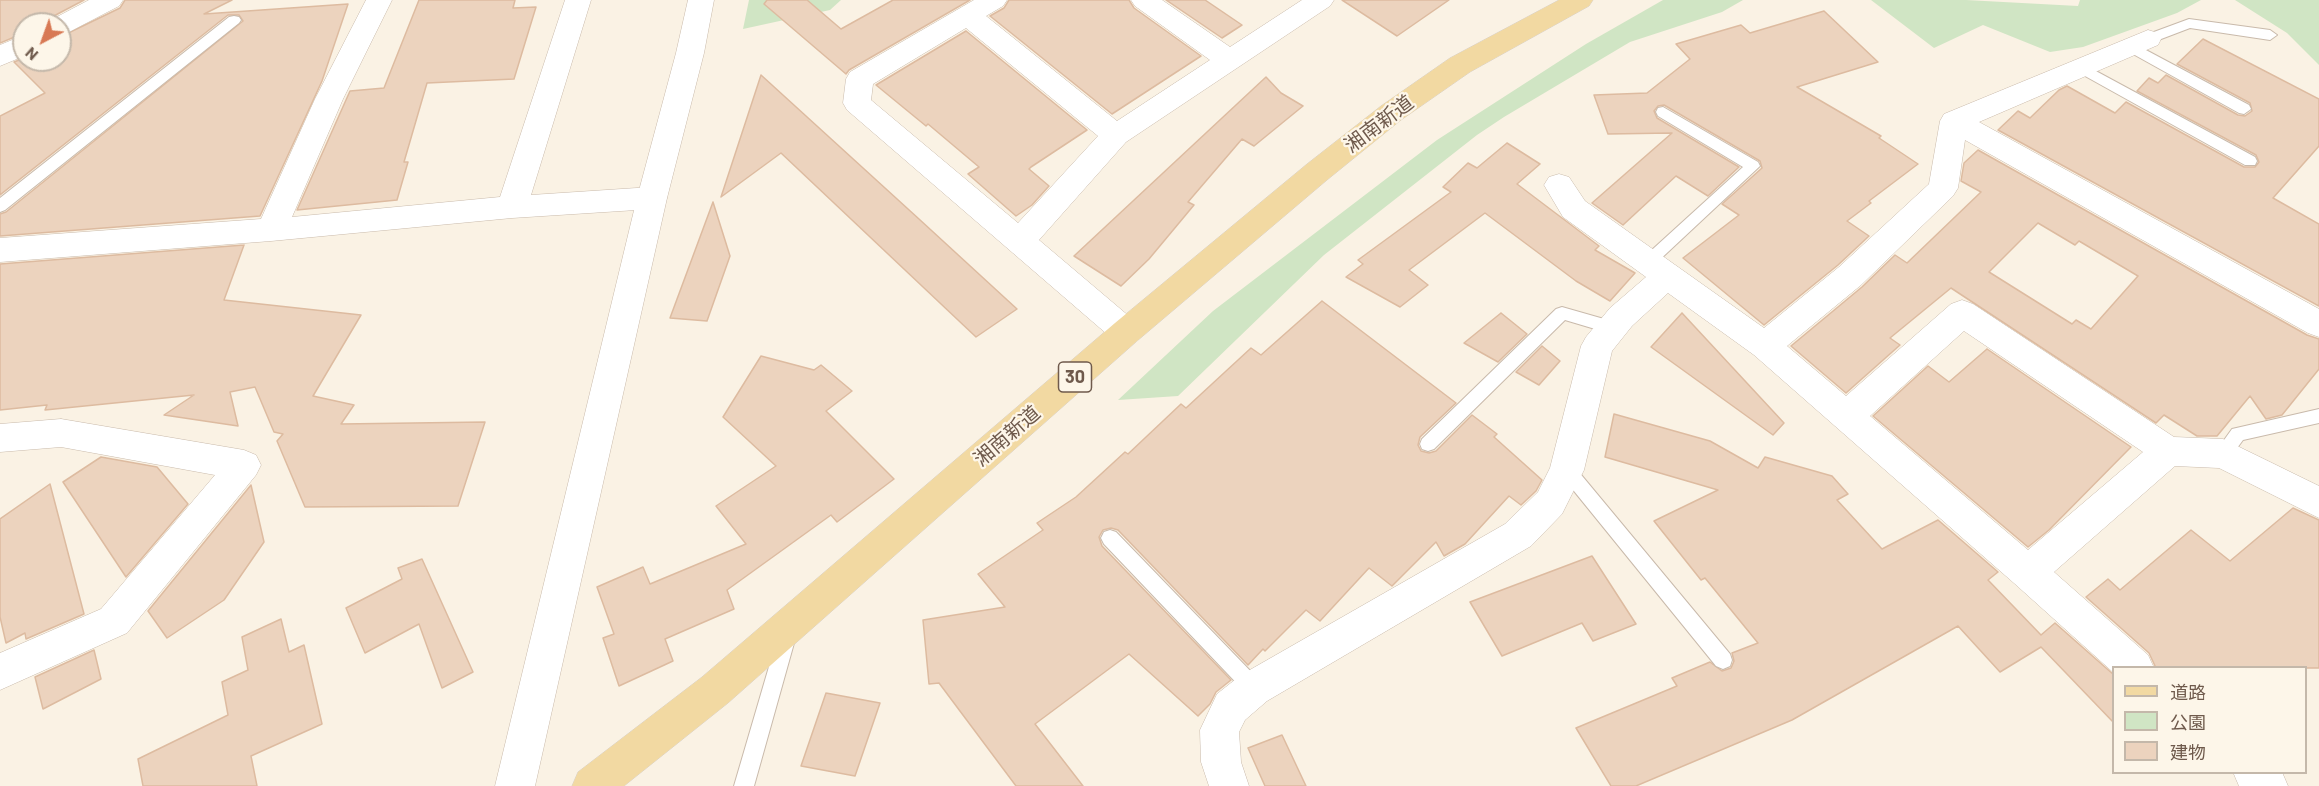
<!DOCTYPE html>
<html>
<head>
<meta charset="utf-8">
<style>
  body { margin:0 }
  #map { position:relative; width:2319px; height:786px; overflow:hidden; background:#faf2e4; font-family:Barlow,"Noto Sans JP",sans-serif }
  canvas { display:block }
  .legend { position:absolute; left:2112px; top:666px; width:195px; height:108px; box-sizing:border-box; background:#fdf6e9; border:2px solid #c4b8aa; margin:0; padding:8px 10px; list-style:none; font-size:18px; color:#6f5a4c }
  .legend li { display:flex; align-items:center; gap:12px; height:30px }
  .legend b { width:30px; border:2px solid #c4b8aa }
  .north { position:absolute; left:12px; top:12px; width:60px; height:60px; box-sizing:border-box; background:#fdf6e9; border:2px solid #c4b8aa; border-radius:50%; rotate:221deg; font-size:16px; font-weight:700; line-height:24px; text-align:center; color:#6f5a4c }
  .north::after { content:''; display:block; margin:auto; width:21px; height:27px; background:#d87954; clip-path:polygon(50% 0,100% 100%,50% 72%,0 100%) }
</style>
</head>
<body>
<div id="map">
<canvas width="2319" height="786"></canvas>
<ul class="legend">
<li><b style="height:8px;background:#f2d9a2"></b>道路</li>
<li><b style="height:16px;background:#d0e5c4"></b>公園</li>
<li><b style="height:16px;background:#ecd3be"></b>建物</li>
</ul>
<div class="north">N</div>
</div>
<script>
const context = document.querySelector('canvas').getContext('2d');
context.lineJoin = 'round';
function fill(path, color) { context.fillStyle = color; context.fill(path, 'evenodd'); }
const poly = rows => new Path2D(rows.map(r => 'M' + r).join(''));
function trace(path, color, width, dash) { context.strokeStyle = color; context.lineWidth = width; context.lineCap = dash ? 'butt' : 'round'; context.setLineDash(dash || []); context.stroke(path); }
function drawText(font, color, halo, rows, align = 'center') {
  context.font = font + ' Barlow,"Noto Sans JP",sans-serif'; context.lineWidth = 4.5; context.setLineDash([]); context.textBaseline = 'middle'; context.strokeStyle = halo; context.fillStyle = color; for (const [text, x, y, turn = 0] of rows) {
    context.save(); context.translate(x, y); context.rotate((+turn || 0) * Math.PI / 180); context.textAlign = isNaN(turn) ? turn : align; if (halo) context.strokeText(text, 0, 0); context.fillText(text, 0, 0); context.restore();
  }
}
fill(poly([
  [749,0,841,0,830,10,743,29],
  [1663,0,1743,0,1722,12,1630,42,1504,117,1477,135,1324,255,1178,396,1118,400,1213,311,1437,140,1586,44],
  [1871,0,1966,0,2078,6,2080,0,2201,0,2177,13,2083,47,2050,52,1983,25,1934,48],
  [2235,0,2319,0,2319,65,2287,33]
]), '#d0e5c4');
const building = poly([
  [0,0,84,0,50,18,46,24,24,24,24,33,0,43,0,0],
  [125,0,232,0,204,14,348,4,322,81,260,216,0,236,0,214,6,212,243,21,239,15,228,15,0,195,0,116,45,93,14,62,24,58,60,60,60,37,120,8,125,0],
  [419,0,515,0,513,8,536,7,514,79,427,83,404,162,408,162,397,200,297,210,350,91,384,88,419,0],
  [767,0,807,0,841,29,893,0,970,0,849,70,846,74,764,4,767,0],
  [1009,0,1129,0,1134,8,1201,56,1112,114,990,16,1004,8,1009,0],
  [1166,0,1205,0,1242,25,1222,38,1166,0],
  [1342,0,1449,0,1397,36,1342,0],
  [1824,11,1878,62,1797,87,1881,136,1879,138,1918,164,1869,201,1871,203,1847,221,1869,236,1838,265,1764,325,1683,258,1739,215,1722,204,1762,168,1760,161,1664,105,1658,106,1654,111,1657,118,1739,167,1708,196,1676,176,1623,225,1592,203,1672,133,1608,134,1594,95,1647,93,1690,59,1676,44,1741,25,1750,33,1824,11],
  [966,31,1087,130,1031,167,1029,169,1049,186,1032,205,1016,216,968,174,979,167,928,124,926,126,876,85,966,31],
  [2203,39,2319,99,2319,146,2273,198,2319,224,2319,306,1998,130,2018,111,2030,118,2059,90,2067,86,2115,113,2126,102,2244,167,2255,167,2259,162,2256,155,2137,91,2149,78,2158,83,2166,75,2238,115,2245,116,2252,111,2250,103,2177,64,2203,39],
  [761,75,919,219,1017,309,976,337,781,153,721,197,761,75],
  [1266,77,1281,93,1303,106,1254,146,1242,139,1188,202,1194,205,1149,259,1121,286,1074,256,1266,77],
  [1507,143,1540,164,1517,184,1599,246,1595,250,1635,273,1610,301,1576,281,1485,213,1409,270,1428,285,1400,307,1346,277,1363,264,1358,260,1451,192,1443,187,1468,163,1477,168,1507,143],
  [1978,150,2307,335,2319,339,2319,369,2282,415,2266,419,2250,396,2217,436,2197,436,2164,415,2156,423,1951,288,1890,338,1900,345,1846,393,1791,346,1862,287,1895,255,1907,263,1981,192,1961,181,1964,163,1978,150],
  [2038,223,2075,245,2079,241,2138,276,2091,329,2076,320,2072,324,1989,272,2038,223],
  [713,202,730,256,707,321,670,318,713,202],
  [244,245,224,300,361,315,313,396,354,405,341,424,485,422,458,506,305,507,277,441,283,434,274,432,255,387,230,392,238,426,164,415,194,395,45,410,47,405,0,410,0,264,244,245],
  [1322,301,1456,403,1420,437,1418,445,1421,451,1429,453,1436,451,1472,415,1497,434,1494,437,1542,480,1536,491,1521,505,1509,496,1465,544,1444,556,1436,542,1392,586,1369,568,1320,621,1306,610,1265,651,1263,649,1248,665,1118,530,1111,528,1103,530,1099,537,1102,546,1231,680,1216,692,1210,704,1198,716,1129,654,1035,724,1083,786,1016,786,939,683,929,684,923,620,1005,607,978,574,1043,530,1037,523,1076,497,1125,452,1128,454,1181,404,1186,408,1251,348,1261,355,1322,301],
  [1501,313,1527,334,1498,362,1464,343,1501,313],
  [1682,313,1784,423,1773,435,1651,347,1682,313],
  [1542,346,1560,361,1539,385,1516,372,1542,346],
  [1987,349,2131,447,2049,530,2028,547,1873,416,1928,366,1949,382,1987,349],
  [761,356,814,370,821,365,852,391,826,411,894,479,837,522,831,515,727,590,734,609,665,639,673,661,619,686,603,638,614,634,597,587,643,567,650,584,746,544,716,506,776,466,723,417,761,356],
  [1614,414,1710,441,1758,468,1765,457,1832,476,1848,494,1837,500,1882,549,1938,520,1998,572,1988,580,2041,635,2055,623,2114,675,2114,723,2041,647,2000,672,1958,626,1792,720,1636,786,1611,786,1576,728,1677,686,1672,678,1710,662,1722,671,1731,668,1734,661,1732,653,1758,643,1705,578,1701,580,1654,521,1718,490,1605,457,1614,414],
  [101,457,157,467,188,504,126,577,63,482,101,457],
  [50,484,84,614,26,639,25,633,6,643,0,617,0,519,50,484],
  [251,485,264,542,224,600,167,638,148,611,251,485],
  [2293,508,2319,520,2319,668,2156,668,2149,653,2086,597,2108,579,2120,590,2191,530,2230,561,2293,508],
  [1592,556,1636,624,1593,641,1582,623,1502,656,1470,602,1592,556],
  [422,559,473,672,442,688,419,624,365,653,346,608,402,579,398,568,422,559],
  [281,619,289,652,304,645,322,724,251,756,257,786,143,786,138,759,228,715,222,682,248,670,242,637,281,619],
  [94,650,101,679,43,709,35,677,94,650],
  [826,693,880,703,855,776,801,766,826,693],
  [1282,735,1306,786,1265,786,1248,748,1282,735]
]);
fill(building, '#ecd3be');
trace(building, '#ddbba0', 1.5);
const service = poly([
  [234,16,239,17,241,20,239,23,5,210,0,212,0,198,229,17,234,16],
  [2189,19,2270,30,2277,35,2270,40,2190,28,2148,44,2141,39,2143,36,2189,19],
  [2129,41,2249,105,2251,109,2244,114,2239,113,2124,49,2122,46,2129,41],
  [2081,63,2255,157,2257,161,2255,165,2245,165,2076,71,2074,68,2081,63],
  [1663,107,1758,162,1760,166,1653,266,1648,268,1643,266,1640,262,1643,258,1743,167,1658,116,1656,112,1658,108,1663,107],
  [1562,307,1618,323,1620,328,1618,333,1612,334,1565,320,1434,449,1428,451,1422,449,1420,444,1422,439,1556,309,1562,307],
  [2319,409,2319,423,2243,440,2229,459,2223,461,2217,459,2214,454,2232,429,2319,409],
  [1567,463,1573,465,1730,654,1732,660,1730,666,1723,669,1716,666,1561,475,1558,470,1561,465,1567,463],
  [1110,530,1116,532,1261,682,1264,688,1261,694,1254,697,1247,694,1104,544,1101,538,1104,532,1110,530],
  [787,627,794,630,796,636,754,786,734,786,778,636,780,630,787,627]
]);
const minor = poly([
  [89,0,123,0,119,6,69,32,60,35,60,24,48,24,51,20,89,0],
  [366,0,392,0,343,99,292,217,500,197,565,0,591,0,531,195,652,187,662,190,667,198,662,206,652,209,512,218,271,241,0,262,0,238,261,219,315,99,366,0],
  [974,0,1007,0,1003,6,986,16,1117,121,1210,60,1135,6,1131,0,1162,0,1230,47,1302,0,1334,0,1330,6,1126,142,1039,240,1137,323,1142,332,1137,341,1126,345,1115,341,847,110,843,103,846,79,850,72,974,0],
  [966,28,1098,136,1018,223,871,100,873,84,966,28],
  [2148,30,2158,33,2161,39,2158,45,1979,122,2319,309,2319,337,2308,333,1965,140,1958,188,1953,196,1861,285,1787,346,1846,396,1951,304,1962,300,1973,304,2174,437,2223,439,2319,486,2319,518,2219,468,2175,466,2054,572,2148,655,2154,668,2114,668,2114,673,2015,584,1754,355,1668,293,1632,326,1612,351,1584,470,1562,514,1531,546,1267,701,1245,720,1239,732,1241,762,1249,786,1209,786,1201,762,1200,730,1217,694,1241,675,1505,524,1538,492,1550,468,1581,346,1586,337,1610,308,1646,277,1563,217,1544,185,1549,177,1559,174,1569,177,1585,201,1764,328,1839,267,1929,184,1940,121,1944,114,2148,30],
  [1964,331,2143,452,2028,550,1870,416,1964,331],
  [24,35,24,56,0,66,0,45,24,35],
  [61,419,244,450,256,455,261,465,256,475,127,633,0,690,0,653,101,609,215,475,61,447,0,452,0,424,61,419],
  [2233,772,2282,772,2288,786,2239,786,2233,772]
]);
const tertiary = poly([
  [688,0,714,0,704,53,667,198,535,786,495,786,637,198,676,53,688,0]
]);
const primary = poly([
  [1559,0,1593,0,1589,6,1470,72,1401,120,1327,180,1137,341,728,703,624,786,572,786,578,772,702,677,1115,323,1307,164,1381,106,1450,58,1559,0]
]);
trace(service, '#c9baab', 2);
trace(minor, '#c9baab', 1);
trace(tertiary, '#c9baab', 1);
trace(primary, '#d7d1cd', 1);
fill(service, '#fff');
fill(minor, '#fff');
fill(tertiary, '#fff');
fill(primary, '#f2d9a2');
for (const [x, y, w] of [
  [1075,377,33]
]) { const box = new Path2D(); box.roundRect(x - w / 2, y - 15, w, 30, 4.5); context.fillStyle = '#fdf6e9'; context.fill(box); trace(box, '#6f5a4c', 1.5); }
drawText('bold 18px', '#6f5a4c', null, [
  ["30",1075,377]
]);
drawText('20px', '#6f5a4c', '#fdf6e9', [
  ["湘南新道",1379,124,-37],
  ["湘南新道",1007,436,-41]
]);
</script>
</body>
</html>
